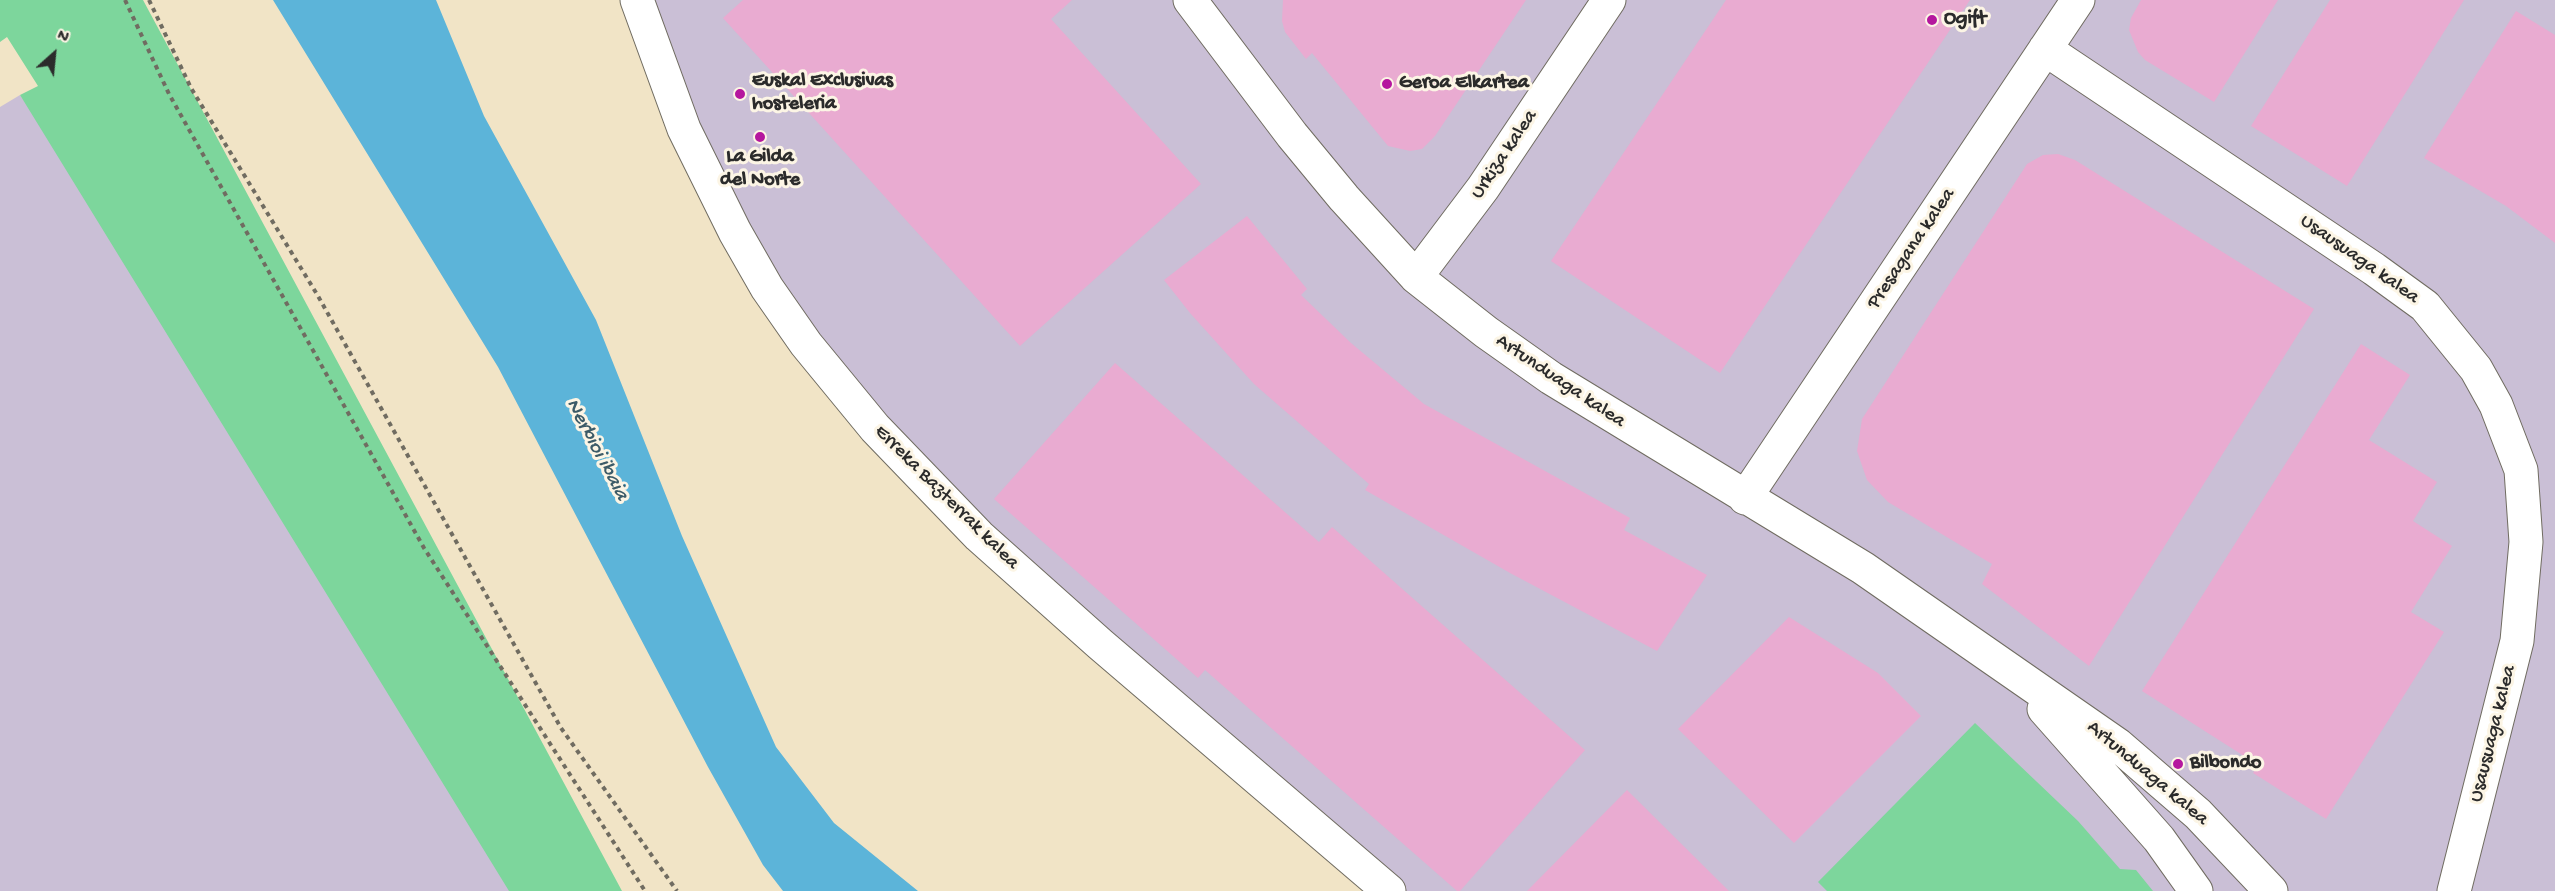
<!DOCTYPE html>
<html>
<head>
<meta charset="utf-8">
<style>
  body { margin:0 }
  #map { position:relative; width:2555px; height:891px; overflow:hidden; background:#f1e4c6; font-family:"Gochi Hand",sans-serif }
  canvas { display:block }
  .north { position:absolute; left:24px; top:24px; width:60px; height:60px; -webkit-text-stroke:4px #fcf5e5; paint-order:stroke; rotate:27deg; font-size:16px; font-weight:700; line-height:24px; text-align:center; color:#2b2b2b }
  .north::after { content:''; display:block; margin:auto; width:21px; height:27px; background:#2b2b2b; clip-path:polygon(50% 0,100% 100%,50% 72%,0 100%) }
</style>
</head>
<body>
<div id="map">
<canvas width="2555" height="891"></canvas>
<div class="north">N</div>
</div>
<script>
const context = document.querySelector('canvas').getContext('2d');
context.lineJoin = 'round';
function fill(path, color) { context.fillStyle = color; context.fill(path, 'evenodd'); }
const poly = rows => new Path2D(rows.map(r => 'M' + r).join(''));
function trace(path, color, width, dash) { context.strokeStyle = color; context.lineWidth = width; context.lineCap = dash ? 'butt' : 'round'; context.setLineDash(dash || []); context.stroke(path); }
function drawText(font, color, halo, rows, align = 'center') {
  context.font = font + ' "Gochi Hand",sans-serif'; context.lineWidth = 6; context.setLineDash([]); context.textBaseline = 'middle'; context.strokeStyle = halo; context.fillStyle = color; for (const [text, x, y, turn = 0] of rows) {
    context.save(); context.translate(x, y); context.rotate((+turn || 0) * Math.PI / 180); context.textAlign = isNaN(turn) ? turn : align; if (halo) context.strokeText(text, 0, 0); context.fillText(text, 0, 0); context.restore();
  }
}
fill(poly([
  [637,0,2555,0,2555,891,1389,891,1100,644,806,344],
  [20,95,602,891,0,891,0,107]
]), '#cabfd6');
fill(poly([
  [0,0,143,0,622,891,509,891,20,95,38,86,7,37,0,42],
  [1975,723,2078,821,2120,869,2136,870,2153,891,1827,891,1818,882]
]), '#7dd69c');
fill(poly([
  [273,0,436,0,484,116,596,320,682,536,776,747,834,823,918,891,783,891,763,865,708,767,498,367]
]), '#5cb4d9');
fill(poly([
  [743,0,1072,0,1051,19,1201,184,1020,346,723,18],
  [1283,0,1526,0,1435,136,1422,149,1410,151,1388,146,1312,53,1306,59,1285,32,1282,21],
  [1726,0,1970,0,1720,373,1551,261],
  [2141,0,2278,0,2214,102,2145,60,2138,52,2129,30,2131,18],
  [2330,0,2464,0,2347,186,2251,126],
  [2516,11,2555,35,2555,243,2506,206,2424,158],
  [2058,154,2075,160,2314,309,2089,666,1982,584,1992,564,1888,502,1867,480,1857,451,1862,419,2027,164,2043,155],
  [1247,216,1307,289,1301,295,1351,343,1424,404,1630,518,1624,530,1707,575,1657,651,1510,573,1365,490,1369,484,1254,384,1190,313,1164,280],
  [2361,344,2410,375,2369,440,2437,482,2413,521,2452,546,2411,612,2444,632,2326,819,2253,773,2258,765,2142,691],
  [1115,363,1319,542,1332,527,1585,750,1460,891,1457,891,1205,670,1198,678,994,499],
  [1789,617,1878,673,1921,716,1794,843,1678,729],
  [1627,790,1729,891,1527,891]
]), '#e9abd1');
const minor = poly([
  [637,0,684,129,735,232,767,288,806,344,875,428,979,536,1100,644,1389,891],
  [1190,0,1292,135,1344,198,1416,277,1486,332,1551,378,1863,568,2118,745,2198,814,2271,891],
  [2045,49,2374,269,2425,306,2476,369,2496,405,2521,470,2526,542,2517,641,2454,891],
  [1416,277,1483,188,1609,0],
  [1745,498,2078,0],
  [2044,709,2159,839,2196,891]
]);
trace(minor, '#706c61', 35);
trace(poly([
  [125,0,169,94,424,548,645,891],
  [149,0,191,88,318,296,561,728,677,891]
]), '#706c61', 4, [4.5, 4.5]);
trace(minor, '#fff', 33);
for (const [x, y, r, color] of [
  [1932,20,6,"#b5179e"],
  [1387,84,6,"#b5179e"],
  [740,94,6,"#b5179e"],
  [760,137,6,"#b5179e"],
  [2178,764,6,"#b5179e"]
]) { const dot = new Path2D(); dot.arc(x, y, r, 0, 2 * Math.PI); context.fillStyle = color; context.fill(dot); trace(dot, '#fcf5e5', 2); }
drawText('bold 20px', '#2b2b2b', '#fcf5e5', [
  ["Ogift",1944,20],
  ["Euskal Exclusivas",752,82],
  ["hosteleria",752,105],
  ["Geroa Elkartea",1399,84],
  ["La Gilda",760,158,"center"],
  ["del Norte",760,181,"center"],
  ["Bilbondo",2190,764]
], 'left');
drawText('20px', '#2b2b2b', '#fcf5e5', [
  ["Urkiza kalea",1505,155,-56],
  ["Presagana kalea",1912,249,-56],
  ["Usausuaga kalea",2359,260,35],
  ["Artunduaga kalea",1560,382,34],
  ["Erreka Bazterrak kalea",946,498,45],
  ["Usausuaga kalea",2494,734,-76],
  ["Artunduaga kalea",2147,774,40]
]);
drawText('italic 21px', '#3c5b68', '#fcf5e5', [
  ["Nerbioi ibaia",596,450,62]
]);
</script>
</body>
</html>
